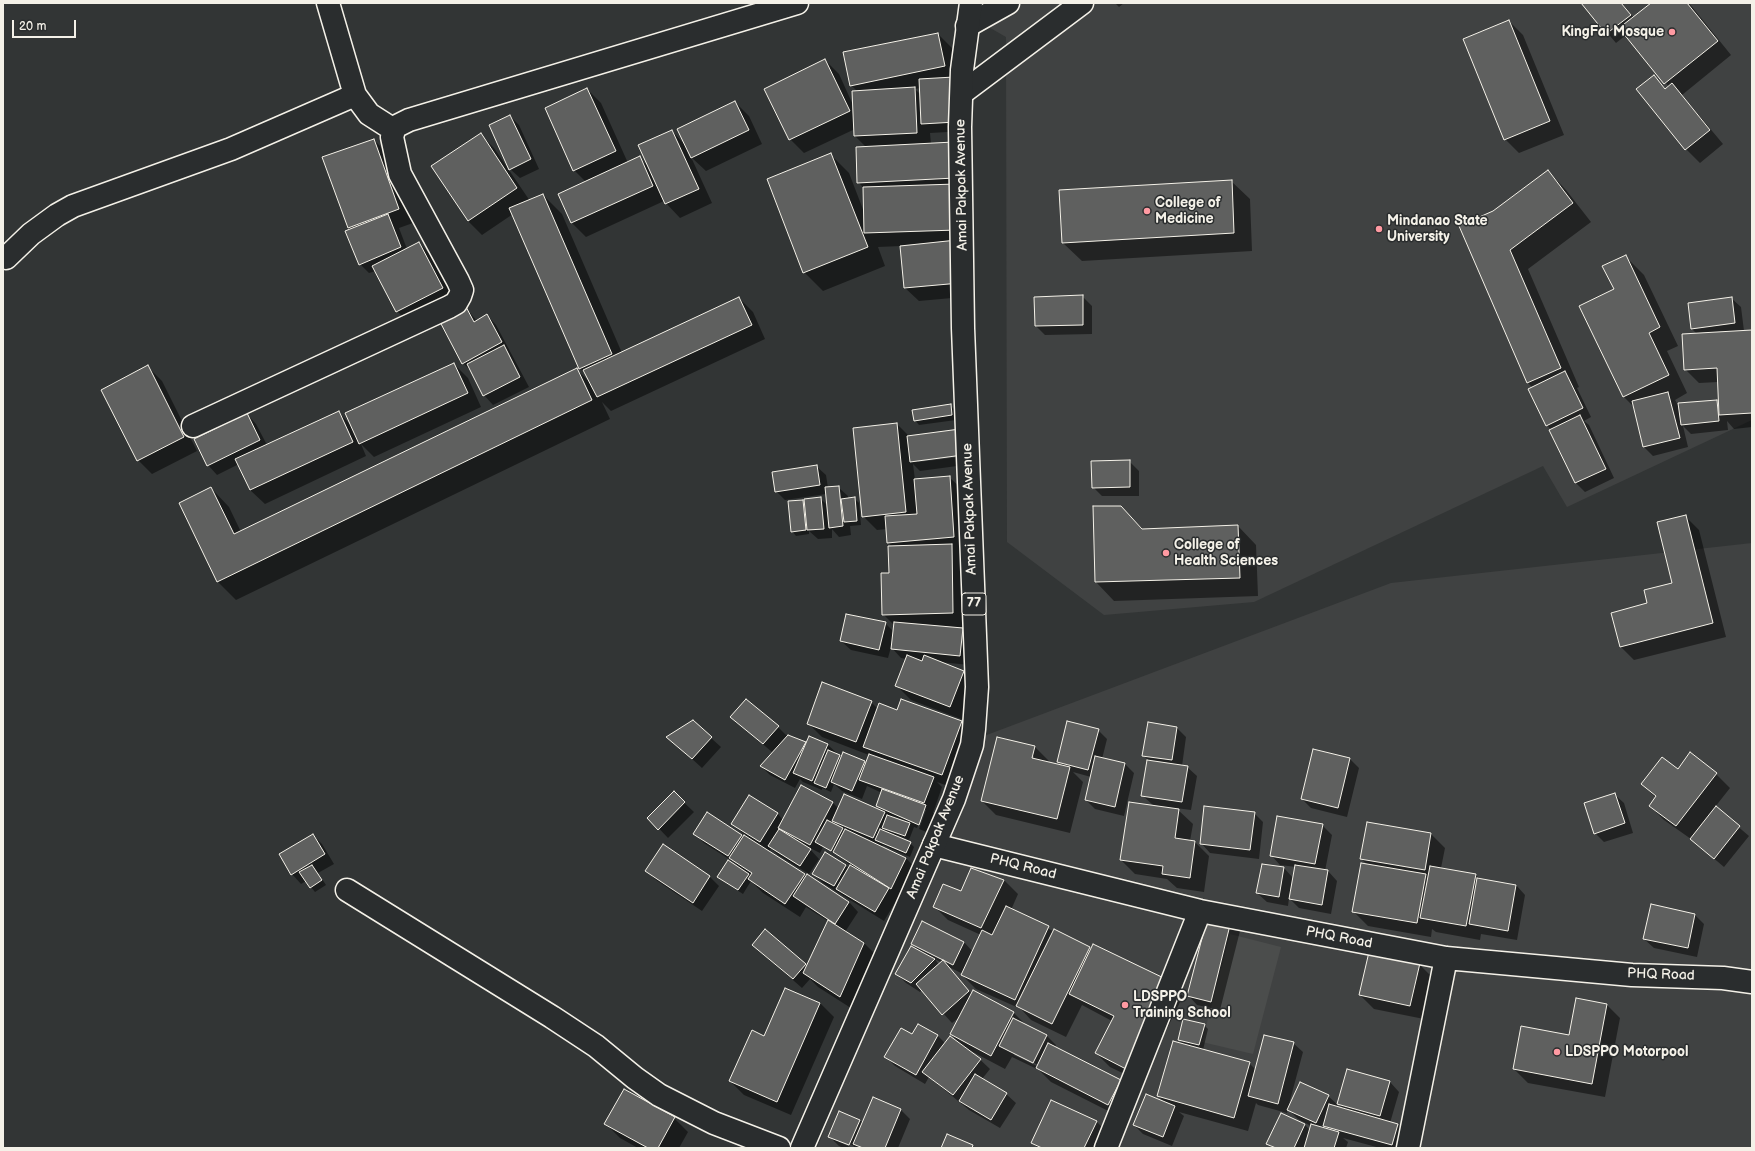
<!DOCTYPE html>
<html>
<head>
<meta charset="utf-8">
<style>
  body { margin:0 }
  #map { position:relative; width:1755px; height:1151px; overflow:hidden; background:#323535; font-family:"Balsamiq Sans",sans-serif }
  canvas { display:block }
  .frame { position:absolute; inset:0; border:4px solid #f4f1e8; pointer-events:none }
  .scale { position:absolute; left:12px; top:20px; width:64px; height:18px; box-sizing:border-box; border:2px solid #f4f1e8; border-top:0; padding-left:5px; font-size:12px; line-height:14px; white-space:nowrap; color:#f4f1e8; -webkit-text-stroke:3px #2a2d2e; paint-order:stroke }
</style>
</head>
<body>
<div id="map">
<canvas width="1755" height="1151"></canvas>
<div class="frame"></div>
<div class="scale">20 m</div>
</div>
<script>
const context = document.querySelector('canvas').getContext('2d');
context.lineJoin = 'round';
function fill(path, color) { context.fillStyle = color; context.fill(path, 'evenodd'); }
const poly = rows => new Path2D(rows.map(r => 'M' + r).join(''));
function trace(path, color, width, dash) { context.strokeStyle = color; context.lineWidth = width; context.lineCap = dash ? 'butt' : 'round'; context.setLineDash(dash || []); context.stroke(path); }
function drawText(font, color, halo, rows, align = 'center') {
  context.font = font + ' "Balsamiq Sans",sans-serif'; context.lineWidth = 3; context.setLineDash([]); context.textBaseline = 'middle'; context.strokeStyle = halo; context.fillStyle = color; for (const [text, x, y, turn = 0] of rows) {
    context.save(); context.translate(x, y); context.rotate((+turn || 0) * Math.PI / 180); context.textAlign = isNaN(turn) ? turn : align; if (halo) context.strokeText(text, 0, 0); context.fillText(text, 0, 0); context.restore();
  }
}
fill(poly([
  [976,3,1752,3,1752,420,1567,507,1543,466,1254,602,1104,615,1007,542,1006,37,973,18],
  [1752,543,1752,1148,817,1148,984,736,1391,583]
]), '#404242');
fill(poly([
  [1230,934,1281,947,1253,1054,1202,1042]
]), '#4b4d4c');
fill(poly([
  [1115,3,1124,3,1119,7],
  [1582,3,1622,3,1634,18,1652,3,1689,3,1731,55,1682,95,1723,144,1700,163,1686,149,1654,76,1666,89,1669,87,1626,35,1616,43],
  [1509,21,1523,35,1564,135,1519,153,1505,139],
  [938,34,952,48,965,131,930,133,931,144,953,143,970,255,974,296,919,301,904,287,901,246,878,247,885,266,823,291,804,272,831,155,849,173,864,212,864,188,858,182,866,147,855,136,855,129,804,153,790,139,825,60,839,74,853,105,858,92,851,85],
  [920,88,920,94,915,89],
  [587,89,601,103,628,163,639,158,649,167,672,131,685,145,735,102,749,116,762,144,706,171,691,157,712,203,680,218,664,201,586,237,572,223,559,194,586,182,574,170],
  [510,116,519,125,539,169,520,178,510,169],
  [480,134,494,148,530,201,543,195,562,214,622,353,739,298,753,312,765,339,611,411,602,402,610,419,236,600,218,582,211,488,229,507,241,532,576,369,591,383,588,376,579,368,513,214,482,235,468,221],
  [374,140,388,154,413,223,399,228,407,249,419,243,433,257,456,302,411,325,397,311,376,271,369,273,360,264,351,230,348,228],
  [1548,171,1566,190,1591,222,1528,269,1579,387,1577,388,1591,417,1584,421,1589,425,1614,478,1585,492,1576,483,1551,430,1547,425,1533,388,1528,383,1460,226,1494,212],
  [1231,181,1250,199,1252,251,1082,261,1063,243],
  [1625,256,1644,275,1678,346,1667,351,1687,393,1675,400,1678,405,1717,401,1720,404,1718,382,1699,383,1685,369,1697,334,1692,329,1689,304,1731,298,1741,307,1744,331,1752,331,1752,427,1734,429,1727,421,1728,430,1691,434,1683,426,1688,447,1653,456,1644,447,1635,408,1624,397,1580,307,1615,290],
  [1082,296,1092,306,1092,334,1045,335,1036,326],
  [465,307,477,321,487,315,496,325,529,387,493,405,484,395,473,373,463,363,440,320],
  [454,364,468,378,481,407,374,457,361,444,366,456,265,504,250,490,239,464,217,475,208,465,196,440,247,414,256,424,267,445,338,412,351,425],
  [148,367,162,381,197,451,152,474,138,460],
  [951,406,955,410,956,420,919,425,915,420],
  [897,424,910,437,959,430,972,464,920,471,913,464,915,480,949,477,964,491,968,551,959,552,966,559,967,627,951,627,962,629,972,639,969,665,940,662,963,671,977,685,964,720,911,700,897,686,907,659,901,658,891,647,888,658,851,650,841,641,885,623,894,632,895,626,883,614,892,547,888,542,887,529,877,530,863,516],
  [968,454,968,456,918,462,918,460],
  [1129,461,1139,471,1139,496,1102,496,1093,487],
  [816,466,826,475,828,488,838,487,848,496,848,499,854,498,859,503,861,525,850,526,851,535,839,537,832,529,832,538,818,539,809,531,809,534,796,536,792,531,802,501,806,505,820,498,827,505,826,494,785,500,776,491],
  [1094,507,1121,507,1144,530,1238,526,1256,545,1258,596,1114,601,1096,582],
  [1685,516,1699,530,1726,637,1634,660,1620,646,1648,604,1673,584],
  [871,702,878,709,961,722,975,736,956,789,937,782,942,787,933,813,935,815,929,833,919,829,926,810,924,810,917,828,914,827,909,840,897,835,896,837,910,843,914,847,910,857,883,845,882,847,906,858,915,868,900,897,899,896,884,921,823,883,814,874,846,866,849,869,851,866,836,853,823,847,820,853,808,847,819,859,809,874,778,855,771,848,769,852,849,902,858,912,845,932,864,943,878,957,854,1010,818,987,810,979,802,988,753,945,807,966,828,921,806,907,800,917,763,893,751,881,743,894,723,881,718,876,742,870,735,863,704,843,695,834,741,835,744,838,745,835,732,824,750,796,778,814,783,820,833,803,839,809,883,812,877,806,882,793,867,786,862,799,842,791,834,784,831,792,822,788,822,790,803,782,800,779,795,788,770,775,761,766,773,753,732,717,778,727,788,737,807,744,827,744,842,758,864,762,866,764,869,755,822,737,808,723],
  [836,823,841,828,835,825],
  [1177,728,1186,737,1182,766,1187,767,1197,776,1191,810,1176,808,1193,824,1190,841,1195,842,1209,856,1204,892,1177,888,1167,879,1135,874,1121,860,1154,806,1142,795,1148,760,1143,755],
  [1098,730,1107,739,1102,759,1125,764,1134,773,1124,816,1095,809,1086,800,1091,777,1073,772,1083,782,1070,833,996,815,982,801,1035,747,1049,761,1048,763,1064,767,1058,761],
  [1032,756,1034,756,1032,764],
  [668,737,711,738,721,747,702,768],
  [1314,750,1350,759,1359,768,1347,817,1311,808,1302,799],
  [1716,774,1730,788,1715,807,1749,836,1724,867,1691,839,1664,820,1650,806,1656,798,1642,784],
  [674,793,694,812,668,838,649,818],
  [1614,794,1624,803,1633,833,1604,842,1595,833],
  [1254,813,1263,822,1259,859,1210,853,1201,843],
  [1322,825,1332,835,1325,871,1328,871,1337,881,1331,914,1299,908,1289,898,1288,906,1267,902,1257,893,1284,868,1294,879,1296,867,1280,865,1271,855],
  [1431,834,1445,848,1441,868,1475,874,1480,879,1516,885,1525,895,1517,940,1481,934,1480,940,1436,932,1432,929,1431,937,1368,926,1354,912,1368,865,1361,859],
  [313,835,322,844,334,864,318,873,326,885,315,892,306,881,301,884,292,874,280,855],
  [663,846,710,877,719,886,702,911,656,880,646,871],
  [972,869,1004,880,1018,894,1011,910,1091,950,1169,982,1183,996,1141,1082,1110,1067,1096,1053,1112,1021,1082,1005,1066,1037,1031,1020,1021,1009,976,989,962,975,963,974,947,966,972,994,974,992,1014,1013,1027,1026,1047,1036,1056,1045,1055,1048,1120,1081,1134,1095,1122,1118,1051,1082,1039,1070,1012,1057,1005,1069,971,1051,990,1069,982,1079,1006,1094,1016,1103,1000,1128,969,1110,929,1077,925,1084,895,1066,886,1057,913,1036,919,1025,938,1036,945,1043,958,1042,951,1034,961,1016,952,1023,922,990,920,992,906,983,897,974,919,951,912,944,964,942,973,952,981,935,948,920,934,906,961,892],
  [935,959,942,963,939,965],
  [1014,1052,1038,1065,1037,1066,1014,1055],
  [1695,915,1704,924,1697,957,1654,948,1644,939],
  [1230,921,1240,931,1220,1010,1197,1005,1188,995],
  [1419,964,1433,978,1424,1019,1374,1009,1360,995],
  [785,989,820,1003,834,1017,791,1115,744,1095,730,1081,765,1037],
  [1606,1004,1620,1018,1605,1097,1528,1083,1514,1069,1570,1036],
  [1204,1025,1208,1029,1203,1050,1249,1063,1256,1070,1293,1043,1303,1052,1288,1108,1328,1096,1338,1105,1336,1108,1345,1110,1338,1104,1347,1071,1390,1082,1399,1092,1390,1123,1398,1125,1407,1134,1403,1148,1380,1148,1343,1138,1348,1142,1346,1148,1272,1148,1268,1143,1282,1114,1305,1125,1310,1130,1311,1126,1298,1119,1288,1109,1287,1113,1258,1105,1256,1103,1248,1131,1179,1112,1184,1116,1172,1146,1143,1134,1134,1125,1166,1104,1158,1096,1184,1045,1179,1040],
  [901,1110,910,1119,898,1148,853,1148,854,1146,839,1140,839,1142,853,1148,844,1148,839,1146,830,1137,860,1120,863,1123],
  [674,1118,688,1132,679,1148,638,1148,620,1138,606,1124],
  [1096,1121,1110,1135,1104,1148,1038,1148,1033,1143],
  [745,1139,765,1148,741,1148]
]), '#0007');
const building = poly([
  [1581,3,1621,3,1631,15,1606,34,1581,3],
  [1651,3,1687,3,1718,41,1664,84,1619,28,1651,3],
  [1509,20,1550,121,1504,140,1463,39,1509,20],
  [938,33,945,66,850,86,843,52,938,33],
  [825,59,850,111,789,140,764,89,825,59],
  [1654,75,1665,89,1672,83,1710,130,1685,150,1636,89,1654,75],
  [954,77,956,122,921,124,919,79,954,77],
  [915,87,917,133,854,136,852,91,915,87],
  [587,88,616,151,573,171,545,108,587,88],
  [735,101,749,130,691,158,677,129,735,101],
  [510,115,531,159,509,170,489,125,510,115],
  [672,130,699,189,665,204,638,145,672,130],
  [481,133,517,188,468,221,431,166,481,133],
  [374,139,399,209,348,228,322,157,374,139],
  [954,142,955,178,857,183,856,147,954,142],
  [831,153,868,247,803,273,767,179,831,153],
  [640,156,653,186,571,223,558,194,640,156],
  [1548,170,1573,203,1510,250,1561,368,1527,383,1459,226,1493,211,1548,170],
  [1232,180,1234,233,1062,243,1059,190,1232,180],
  [956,184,957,230,864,233,863,187,956,184],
  [543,194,612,354,579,369,509,208,543,194],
  [388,214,401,247,359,265,345,231,388,214],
  [957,240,960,283,904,288,900,246,957,240],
  [419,242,443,288,396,312,372,266,419,242],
  [1626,255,1660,327,1649,333,1669,375,1623,397,1579,306,1614,289,1602,266,1626,255],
  [1083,295,1083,325,1035,326,1034,297,1083,295],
  [739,297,752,325,597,397,583,370,739,297],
  [1732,297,1735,323,1691,329,1688,303,1732,297],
  [465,305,474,322,487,314,502,342,462,364,439,320,465,305],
  [1752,330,1752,413,1719,415,1717,368,1684,370,1682,334,1752,330],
  [504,345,520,377,483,396,467,364,504,345],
  [454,363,468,393,359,444,345,413,454,363],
  [148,365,184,437,137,461,101,390,148,365],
  [577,368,592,400,217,582,179,503,211,487,234,534,577,368],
  [1565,371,1583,408,1546,426,1528,389,1565,371],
  [1668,392,1680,438,1643,447,1632,401,1668,392],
  [1717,400,1719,421,1681,425,1678,403,1717,400],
  [951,404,952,415,914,421,912,410,951,404],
  [339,411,353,442,250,490,235,459,339,411],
  [247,413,260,440,207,466,194,439,247,413],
  [1580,415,1606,469,1575,483,1549,430,1580,415],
  [897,423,906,512,862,517,853,428,897,423],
  [960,429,963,455,910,462,907,436,960,429],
  [1130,460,1130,487,1092,488,1091,461,1130,460],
  [817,465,820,485,775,492,772,472,817,465],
  [950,476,954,537,887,543,885,516,917,514,914,479,950,476],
  [839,486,843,526,829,528,825,487,839,486],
  [821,497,824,529,807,530,804,499,821,497],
  [855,497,857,521,844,522,841,499,855,497],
  [803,500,806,530,791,532,788,501,803,500],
  [1093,506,1121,506,1142,529,1238,525,1240,578,1095,582,1093,506],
  [1686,515,1713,623,1620,647,1611,613,1647,603,1644,590,1672,583,1657,522,1686,515],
  [952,544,953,613,882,615,881,573,889,573,888,546,952,544],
  [846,614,886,622,879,650,840,641,846,614],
  [894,622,963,628,960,656,891,649,894,622],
  [907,655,922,661,924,655,964,671,950,707,895,686,907,655],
  [822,682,872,701,856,742,807,724,822,682],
  [746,699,779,726,763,744,730,717,746,699],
  [901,699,962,721,942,775,863,747,879,703,897,710,901,699],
  [693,720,712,737,692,759,666,737,693,720],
  [1067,721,1099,729,1088,770,1057,762,1067,721],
  [1148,722,1177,727,1172,760,1142,756,1148,722],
  [788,735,806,742,785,780,760,766,788,735],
  [809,736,828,744,812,781,793,773,809,736],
  [997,737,1035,746,1032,758,1070,767,1057,819,981,801,997,737],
  [1313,749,1350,758,1338,808,1301,799,1313,749],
  [828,750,840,755,826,788,814,783,828,750],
  [843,752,865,761,852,791,831,782,843,752],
  [1690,752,1717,773,1676,826,1649,806,1656,796,1641,784,1662,757,1678,769,1690,752],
  [869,754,934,777,924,803,859,780,869,754],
  [1095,756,1125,763,1115,807,1085,800,1095,756],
  [1147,760,1188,766,1182,802,1141,796,1147,760],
  [801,785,833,802,810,845,778,828,801,785],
  [882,789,926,805,919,825,876,806,882,789],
  [674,791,685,802,658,830,647,818,674,791],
  [1615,793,1625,823,1594,834,1584,803,1615,793],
  [844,794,885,812,873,838,832,821,844,794],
  [749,795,778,813,760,842,731,824,749,795],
  [1129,802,1179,809,1175,838,1195,841,1190,878,1162,874,1163,866,1120,860,1129,802],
  [1204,806,1255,812,1250,850,1200,844,1204,806],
  [1716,806,1740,826,1714,859,1690,839,1716,806],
  [707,812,742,835,728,856,693,834,707,812],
  [887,815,910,823,905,836,882,828,887,815],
  [1277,816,1323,824,1315,864,1270,856,1277,816],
  [827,820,843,828,831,851,815,842,827,820],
  [1367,822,1431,833,1425,870,1360,859,1367,822],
  [779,829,811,849,800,866,768,846,779,829],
  [845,829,906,858,891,889,833,852,845,829],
  [880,829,911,842,906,853,875,840,880,829],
  [313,834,325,854,291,875,279,854,313,834],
  [744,835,805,874,785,904,748,879,752,873,729,858,744,835],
  [663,844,710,876,693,903,645,871,663,844],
  [825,852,846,865,834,886,812,874,825,852],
  [728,860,749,874,738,890,717,877,728,860],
  [1361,863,1426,874,1417,923,1352,912,1361,863],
  [1262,864,1284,867,1279,897,1256,893,1262,864],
  [312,865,322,880,310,888,299,872,312,865],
  [850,865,889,888,875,912,836,889,850,865],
  [1295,865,1328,870,1322,905,1289,899,1295,865],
  [1430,866,1476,874,1466,926,1420,918,1430,866],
  [971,868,1004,880,981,928,933,907,943,884,961,891,971,868],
  [807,874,849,902,835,924,793,896,807,874],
  [1477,878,1516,885,1508,931,1469,924,1477,878],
  [1651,904,1695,914,1688,948,1643,939,1651,904],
  [1006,906,1049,926,1015,1000,961,975,982,930,992,935,1006,906],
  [1208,915,1231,921,1211,1002,1187,996,1208,915],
  [828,920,864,943,840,997,803,973,828,920],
  [922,921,964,942,953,965,911,944,922,921],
  [765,929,806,964,793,979,752,945,765,929],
  [1054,929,1090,947,1052,1024,1016,1006,1054,929],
  [1093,944,1170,981,1126,1069,1095,1053,1114,1016,1069,994,1093,944],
  [911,946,935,959,911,983,895,974,911,946],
  [1369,952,1420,963,1410,1006,1359,995,1369,952],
  [943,960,969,991,942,1015,916,984,943,960],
  [785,988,820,1003,777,1102,729,1081,752,1030,764,1036,785,988],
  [973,990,1014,1012,991,1056,950,1034,973,990],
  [1576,998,1607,1004,1592,1084,1513,1069,1521,1026,1569,1035,1576,998],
  [1013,1018,1047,1035,1033,1063,999,1046,1013,1018],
  [1183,1019,1205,1024,1199,1045,1178,1040,1183,1019],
  [918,1024,938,1035,916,1075,884,1057,901,1028,912,1034,918,1024],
  [1264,1035,1294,1042,1278,1104,1248,1096,1264,1035],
  [950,1036,981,1059,953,1095,922,1072,950,1036],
  [1173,1041,1250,1062,1234,1118,1157,1096,1173,1041],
  [1048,1043,1121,1080,1108,1105,1036,1068,1048,1043],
  [1347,1069,1390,1081,1380,1116,1337,1104,1347,1069],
  [975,1074,1007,1093,991,1120,959,1101,975,1074],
  [1300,1082,1329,1095,1316,1123,1287,1110,1300,1082],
  [624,1089,675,1117,658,1148,648,1148,604,1124,624,1089],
  [1146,1094,1175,1106,1163,1137,1133,1125,1146,1094],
  [873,1097,901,1109,885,1148,863,1148,853,1144,873,1097],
  [1051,1100,1097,1121,1084,1148,1042,1148,1031,1143,1051,1100],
  [1329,1104,1398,1124,1392,1145,1323,1126,1329,1104],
  [839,1111,860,1120,849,1145,828,1137,839,1111],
  [1281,1113,1305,1124,1294,1148,1276,1148,1266,1144,1281,1113],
  [1311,1124,1339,1132,1334,1148,1304,1148,1311,1124],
  [947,1134,973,1145,972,1148,941,1148,947,1134]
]);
fill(building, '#5f605f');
trace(building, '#f4f1e8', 1);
const street = poly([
  [328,3,355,95,369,114,394,130],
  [967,26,1008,3],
  [962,93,1082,3],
  [6,258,31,234,57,215,73,206,231,149,355,95],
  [193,426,449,307,456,303,460,296,462,290,458,281,400,174,392,137,394,130,397,126,409,120,797,3],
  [934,845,1200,911,1446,958,1632,975,1723,978,1752,982],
  [347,890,552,1017,596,1046,635,1078,659,1095,714,1123,779,1148],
  [1106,1148,1200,911],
  [1408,1148,1446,958]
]);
const highway = poly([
  [802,1148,954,799,972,745,974,729,977,687,963,328,960,127,962,70,971,3]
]);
trace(street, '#f4f1e8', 25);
trace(highway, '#f4f1e8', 25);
trace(street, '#2a2d2e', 22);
trace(highway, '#2a2d2e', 22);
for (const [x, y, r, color] of [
  [1672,32,4,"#ff9aa2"],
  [1147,211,4,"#ff9aa2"],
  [1379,229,4,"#ff9aa2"],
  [1166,553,4,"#ff9aa2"],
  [1125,1005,4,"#ff9aa2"],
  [1557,1052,4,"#ff9aa2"]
]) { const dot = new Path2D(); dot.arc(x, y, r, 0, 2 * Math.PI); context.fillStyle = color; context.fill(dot); trace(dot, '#2a2d2e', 1.5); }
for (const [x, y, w] of [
  [974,604,24]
]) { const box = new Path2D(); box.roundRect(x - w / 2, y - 11, w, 22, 3); context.fillStyle = '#2a2d2e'; context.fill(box); trace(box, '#f4f1e8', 1); }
drawText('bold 13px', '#f4f1e8', null, [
  ["77",974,604]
]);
drawText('bold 14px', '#f4f1e8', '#2a2d2e', [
  ["KingFai Mosque",1664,32,"right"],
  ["College of",1155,203],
  ["Medicine",1155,219],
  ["Mindanao State",1387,221],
  ["University",1387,237],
  ["College of",1174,545],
  ["Health Sciences",1174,561],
  ["LDSPPO",1133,997],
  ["Training School",1133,1013],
  ["LDSPPO Motorpool",1565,1052]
], 'left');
drawText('14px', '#f4f1e8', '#2a2d2e', [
  ["Amai Pakpak Avenue",962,185,-91],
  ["Amai Pakpak Avenue",970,509,-92],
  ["Amai Pakpak Avenue",936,837,-68],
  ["PHQ Road",1023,867,14],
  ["PHQ Road",1339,938,11],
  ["PHQ Road",1661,975,2]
]);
</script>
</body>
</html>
